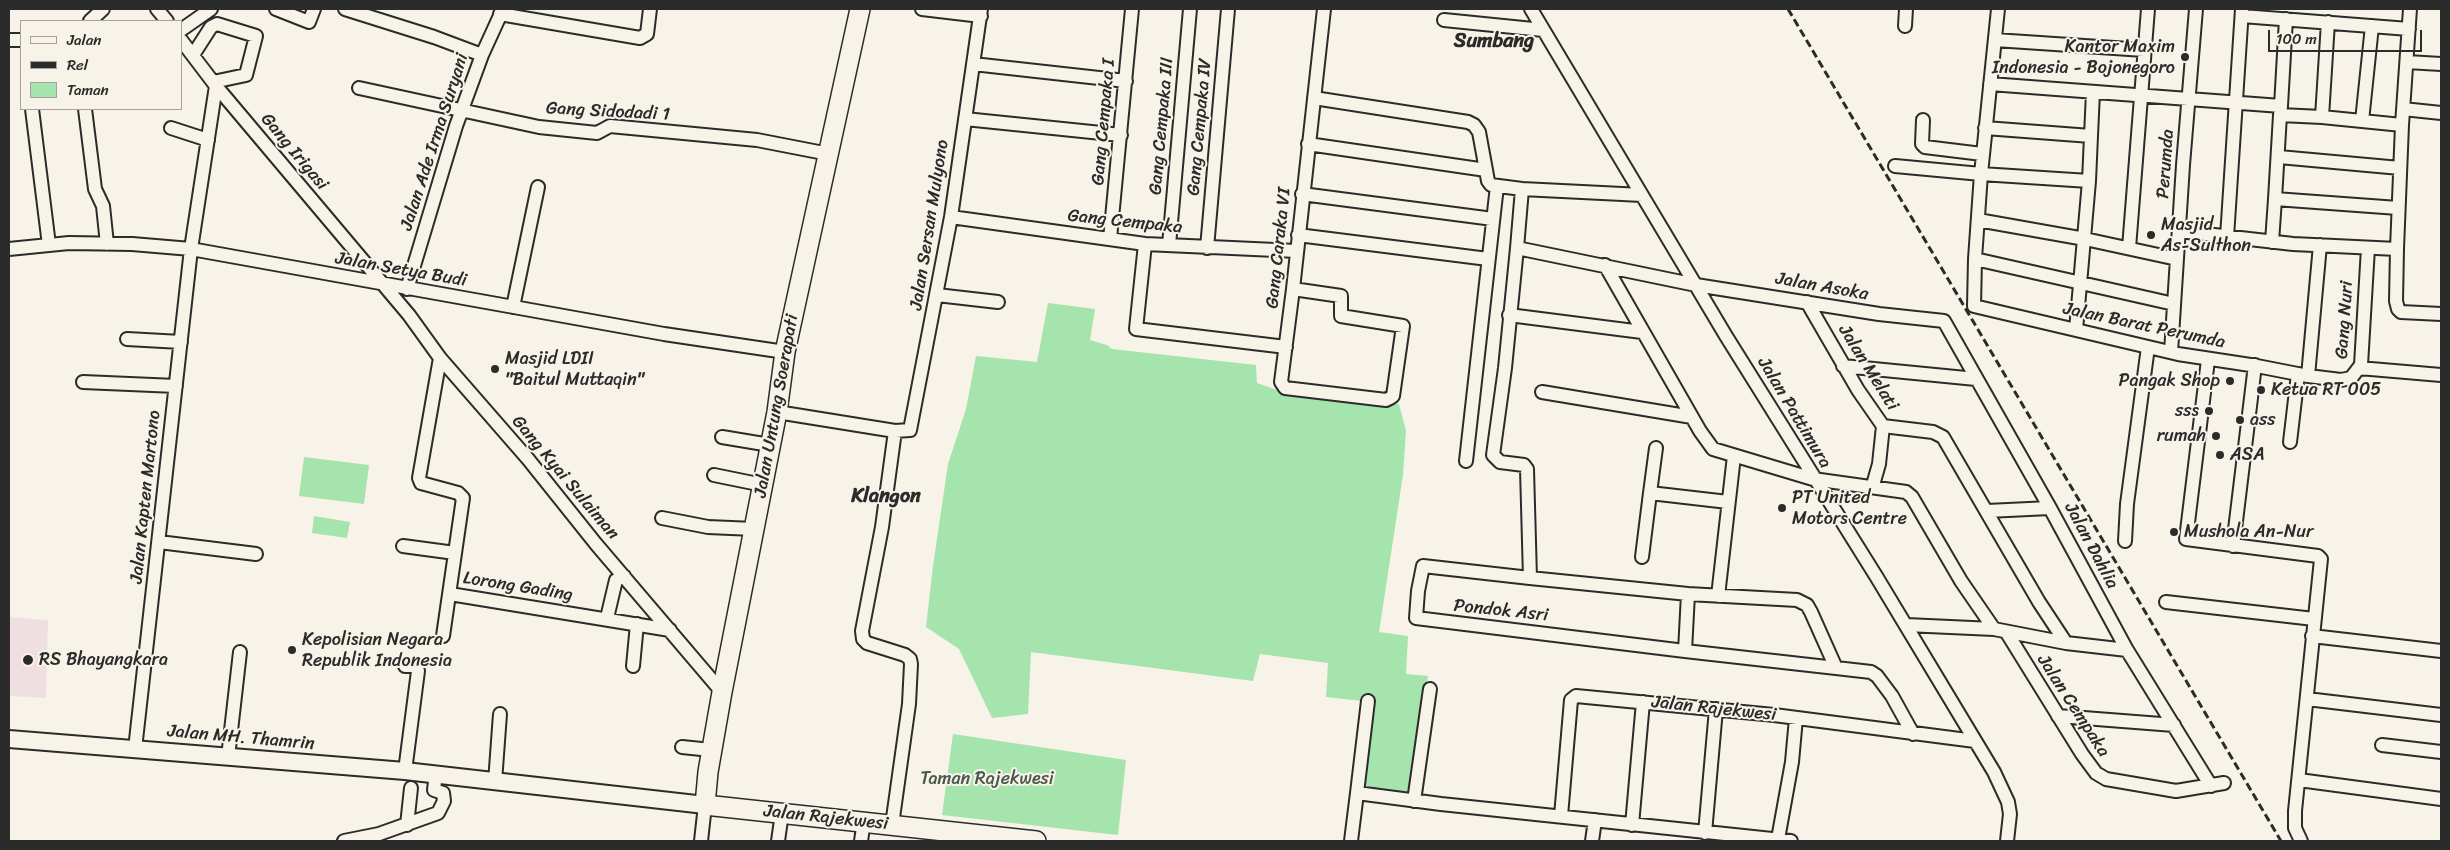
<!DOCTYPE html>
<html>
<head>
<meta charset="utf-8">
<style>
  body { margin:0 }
  #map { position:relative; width:2450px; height:850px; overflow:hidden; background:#f7f3e8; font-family:Sriracha,sans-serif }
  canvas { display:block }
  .frame { position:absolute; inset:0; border:10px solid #2b2b2b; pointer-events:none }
  .legend { position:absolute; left:20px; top:20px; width:162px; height:90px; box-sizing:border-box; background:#f7f3e8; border:1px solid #a5a39c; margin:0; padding:6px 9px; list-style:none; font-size:15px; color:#2b2b2b }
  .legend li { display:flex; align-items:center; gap:10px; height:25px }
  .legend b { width:25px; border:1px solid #a5a39c }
  .scale { position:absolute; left:2268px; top:30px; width:154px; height:22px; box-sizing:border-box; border:2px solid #2b2b2b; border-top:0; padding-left:6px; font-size:15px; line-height:18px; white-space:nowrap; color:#2b2b2b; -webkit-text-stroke:4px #f7f3e8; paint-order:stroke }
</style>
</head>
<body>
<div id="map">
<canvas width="2450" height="850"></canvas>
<div class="frame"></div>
<ul class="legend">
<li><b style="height:6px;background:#f7f3e8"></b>Jalan</li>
<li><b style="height:6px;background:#2b2b2b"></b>Rel</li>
<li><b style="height:14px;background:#a5e4ac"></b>Taman</li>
</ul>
<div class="scale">100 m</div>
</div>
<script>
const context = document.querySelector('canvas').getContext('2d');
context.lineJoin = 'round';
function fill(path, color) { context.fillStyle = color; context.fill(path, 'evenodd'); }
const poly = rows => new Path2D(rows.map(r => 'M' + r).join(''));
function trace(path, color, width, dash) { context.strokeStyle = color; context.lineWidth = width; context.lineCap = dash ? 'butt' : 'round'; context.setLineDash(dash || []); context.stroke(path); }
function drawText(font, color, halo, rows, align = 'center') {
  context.font = font + ' Sriracha,sans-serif'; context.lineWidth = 4; context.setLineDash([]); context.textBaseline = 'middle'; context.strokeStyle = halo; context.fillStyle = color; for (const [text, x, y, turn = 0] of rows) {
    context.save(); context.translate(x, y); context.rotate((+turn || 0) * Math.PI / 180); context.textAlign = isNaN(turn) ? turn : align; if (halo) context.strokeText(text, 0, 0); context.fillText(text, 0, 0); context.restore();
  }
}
fill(poly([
  [9,617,48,620,46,698,9,696]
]), '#f0dfe1');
fill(poly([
  [1048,303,1095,309,1090,340,1107,345,1112,349,1256,365,1257,383,1277,390,1399,404,1406,431,1403,475,1379,632,1408,636,1406,674,1428,676,1412,798,1363,790,1362,701,1326,697,1328,663,1260,654,1253,681,1031,652,1028,714,992,718,959,649,926,627,933,566,948,464,966,409,976,356,1037,362],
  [304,457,369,465,364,504,299,496],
  [314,516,350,522,347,538,312,533],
  [953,734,1126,760,1118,835,942,815]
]), '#a5e4ac');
const minor = poly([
  [157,9,167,21],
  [276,9,309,22,314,9],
  [345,9,434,37,482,55],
  [922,9,981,16],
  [1531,9,1726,336,1876,576,1994,772,2008,802,2010,814,2007,841],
  [1998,9,1981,174,2089,181,2076,330],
  [500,14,640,38,647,34,650,9],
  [2242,16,2409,29],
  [1444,20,1543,30],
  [90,21,103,9],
  [1905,26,1906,9],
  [181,30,211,9],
  [9,40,21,40],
  [181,40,216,86,409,315,440,358,528,459,596,544,722,692],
  [1995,40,2144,50],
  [193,55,211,27,217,24,256,36,246,75,213,82],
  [2407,62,2441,64],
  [973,64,1126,81],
  [1990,84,2281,106,2280,115,2322,117,2328,22],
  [359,88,539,127,597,133,610,126,757,140,829,154],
  [1314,98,1468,122,1474,125,1479,132,1488,181,1491,185,1522,189],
  [2281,106,2286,19],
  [32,109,49,245],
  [85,109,95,189,103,206,107,244],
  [2403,109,2441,113],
  [2280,115,2275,199,2398,208],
  [2322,117,2402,125,2410,9],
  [965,119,1121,135],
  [1923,120,1922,144,1925,147,1982,154],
  [2362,121,2372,26],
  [171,128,208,140],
  [1985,128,2091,136,2089,181],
  [2091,136,2093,92],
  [1308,144,1486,170],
  [2279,157,2400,168],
  [1895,166,1981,174,1975,259],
  [1302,194,1493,219],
  [1642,195,1522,189,1517,248,1696,285,1879,314,1944,321,2050,508,2127,650,2211,786],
  [951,217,1145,244,1297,251],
  [1978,220,2085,239,2177,259],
  [2179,231,2293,244,2397,249,2402,125],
  [1298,235,1488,259],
  [2227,237,2242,9],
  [1110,239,1132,9],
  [2272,242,2275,199],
  [1145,244,1136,329,1286,347],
  [1169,245,1190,9],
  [1207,248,1228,9],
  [1517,248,1505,368,1493,455,1500,462,1524,465,1527,469,1530,578,1423,566,1418,591,1416,618,1685,651,1688,594,1797,600,1807,605,1811,612,1836,668,1871,672,1877,676,1892,696,1913,734],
  [2129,248,2148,9],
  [9,249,69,243,132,244,191,249,664,334,785,352],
  [2397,249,2396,301,2398,309,2401,312,2441,314],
  [1605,265,1700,431,1713,449,1813,479,1906,492,1912,497,1961,581,1994,629,2066,643,2039,602,1943,437,1933,432,1883,426],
  [407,289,456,126,482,55,503,9],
  [1293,289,1341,296,1341,316,1403,326,1393,396,1390,398,1386,400,1285,388,1281,382,1293,289,1324,9],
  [937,295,998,302],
  [1807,302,1858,390,1883,426,1879,464,1873,485],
  [2174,304,1975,259,1974,306,2178,354,2257,366,2308,376,2341,380,2351,378,2361,365,2368,248],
  [513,307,538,187],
  [1509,315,1642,332],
  [127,339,181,342],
  [2171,352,2183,165,2196,9],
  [440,358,419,478,421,483,458,493,463,498,443,636],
  [2208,360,2186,539,2318,556,2321,559,2295,811,2295,828,2301,841],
  [1843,366,1976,379],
  [2359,368,2441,375],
  [2308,376,2320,245],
  [83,382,176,386],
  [1542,392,1692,417],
  [777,412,895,431,910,430,951,217,981,9],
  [722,437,770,445],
  [2290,442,2298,374],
  [1466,461,1497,186],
  [714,475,763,485],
  [1650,493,1656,448],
  [1987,511,2050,508],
  [662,518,708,527,754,529],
  [2125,541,2127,504,2148,347],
  [159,542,256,554],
  [403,546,455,553],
  [2233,546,2255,365],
  [1642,557,1650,493,1728,502],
  [1530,578,1688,594],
  [450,594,670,630],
  [1718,596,1734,456],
  [2166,602,2314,619],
  [607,618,616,580,624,576],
  [1906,625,1994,629],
  [2007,633,2082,754,2096,773,2106,779,2176,791,2224,783],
  [2312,636,2441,651],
  [2066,643,2127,650],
  [1685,651,1836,668],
  [633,666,637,624],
  [2307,699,2441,715],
  [2058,716,2174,725],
  [2382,745,2441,752],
  [682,747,711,750],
  [135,749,191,249,216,86],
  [228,757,240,652],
  [405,771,418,671,416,666,405,666],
  [2299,780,2441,799],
  [495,782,500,714],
  [1357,793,1368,701],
  [1414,801,1430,689],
  [1561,816,1571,700,1576,696,1774,715,1975,741],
  [407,825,411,788],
  [892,825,909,704,911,664,910,659,905,655,867,643,863,639,862,631,882,527,895,431],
  [1632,825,1643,702],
  [1705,833,1716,709],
  [1778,839,1792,762,1796,718],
  [344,841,379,834,438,813,444,801,443,793,434,790,435,781],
  [701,841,705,805],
  [778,841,782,813],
  [861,841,864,821],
  [1351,841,1357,793,1441,804,1791,841],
  [1592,841,1595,820]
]);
const major = poly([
  [9,739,405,771,705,805]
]);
const highway = poly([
  [860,9,785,352,777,412,722,692,708,772,705,805,1036,841]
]);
trace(minor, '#2b2b2b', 16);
trace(major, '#2b2b2b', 20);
trace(highway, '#2b2b2b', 22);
trace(minor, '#f7f3e8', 12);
trace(major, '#f7f3e8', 16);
trace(highway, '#f7f3e8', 19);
trace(poly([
  [1788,9,2281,841]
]), '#2b2b2b', 3, [8, 4]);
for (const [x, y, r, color] of [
  [2185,57,5,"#2b2b2b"],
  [2151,235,5,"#2b2b2b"],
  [495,369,5,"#2b2b2b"],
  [2230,381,5,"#2b2b2b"],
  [2261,390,5,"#2b2b2b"],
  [2209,411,5,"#2b2b2b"],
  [2240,420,5,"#2b2b2b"],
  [2216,436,5,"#2b2b2b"],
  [2220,455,5,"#2b2b2b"],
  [1782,508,5,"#2b2b2b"],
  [2174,532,5,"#2b2b2b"],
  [292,650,5,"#2b2b2b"],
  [28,660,6,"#2b2b2b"]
]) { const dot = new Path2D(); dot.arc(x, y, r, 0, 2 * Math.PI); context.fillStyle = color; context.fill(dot); trace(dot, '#f7f3e8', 2); }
drawText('18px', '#2b2b2b', '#f7f3e8', [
  ["Kantor Maxim",2175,47,"right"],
  ["Indonesia - Bojonegoro",2175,68,"right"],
  ["Masjid",2161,225],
  ["As-Sulthon",2161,246],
  ["Masjid LDII",505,359],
  ["\"Baitul Muttaqin\"",505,380],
  ["Pangak Shop",2220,381,"right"],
  ["Ketua RT 005",2271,390],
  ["sss",2199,411,"right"],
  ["ass",2250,420],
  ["rumah",2206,436,"right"],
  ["ASA",2230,455],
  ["PT United",1792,498],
  ["Motors Centre",1792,519],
  ["Mushola An-Nur",2184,532],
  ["Kepolisian Negara",302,640],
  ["Republik Indonesia",302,661],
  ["RS Bhayangkara",39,660]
], 'left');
drawText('18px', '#2b2b2b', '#f7f3e8', [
  ["Gang Sidodadi 1",608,112,3],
  ["Gang Cempaka I",1104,122,-85],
  ["Gang Cempaka III",1162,126,-85],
  ["Gang Cempaka IV",1200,127,-85],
  ["Jalan Ade Irma Suryani",435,142,-72],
  ["Gang Irigasi",294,152,50],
  ["Perumda",2166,164,-86],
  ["Gang Cempaka",1125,222,6],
  ["Jalan Sersan Mulyono",930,225,-81],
  ["Gang Caraka VI",1279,248,-84],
  ["Jalan Setya Budi",401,270,10],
  ["Jalan Asoka",1822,287,10],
  ["Gang Nuri",2345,320,-86],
  ["Jalan Barat Perumda",2144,326,12],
  ["Jalan Melati",1868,368,58],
  ["Jalan Untung Soerapati",777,406,-80],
  ["Jalan Pattimura",1794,413,59],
  ["Gang Kyai Sulaiman",565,478,50],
  ["Jalan Kapten Martono",146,497,-84],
  ["Jalan Dahlia",2091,546,62],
  ["Lorong Gading",518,587,9],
  ["Pondok Asri",1501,611,6],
  ["Jalan Cempaka",2073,706,57],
  ["Jalan Rajekwesi",1714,709,6],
  ["Jalan MH. Thamrin",241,738,5],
  ["Jalan Rajekwesi",826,818,6]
]);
drawText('18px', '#4a594b', '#f7f3e8', [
  ["Taman Rajekwesi",987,779]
]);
drawText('bold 20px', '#2b2b2b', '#f7f3e8', [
  ["Sumbang",1494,42],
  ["Klangon",886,497]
]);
</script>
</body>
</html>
